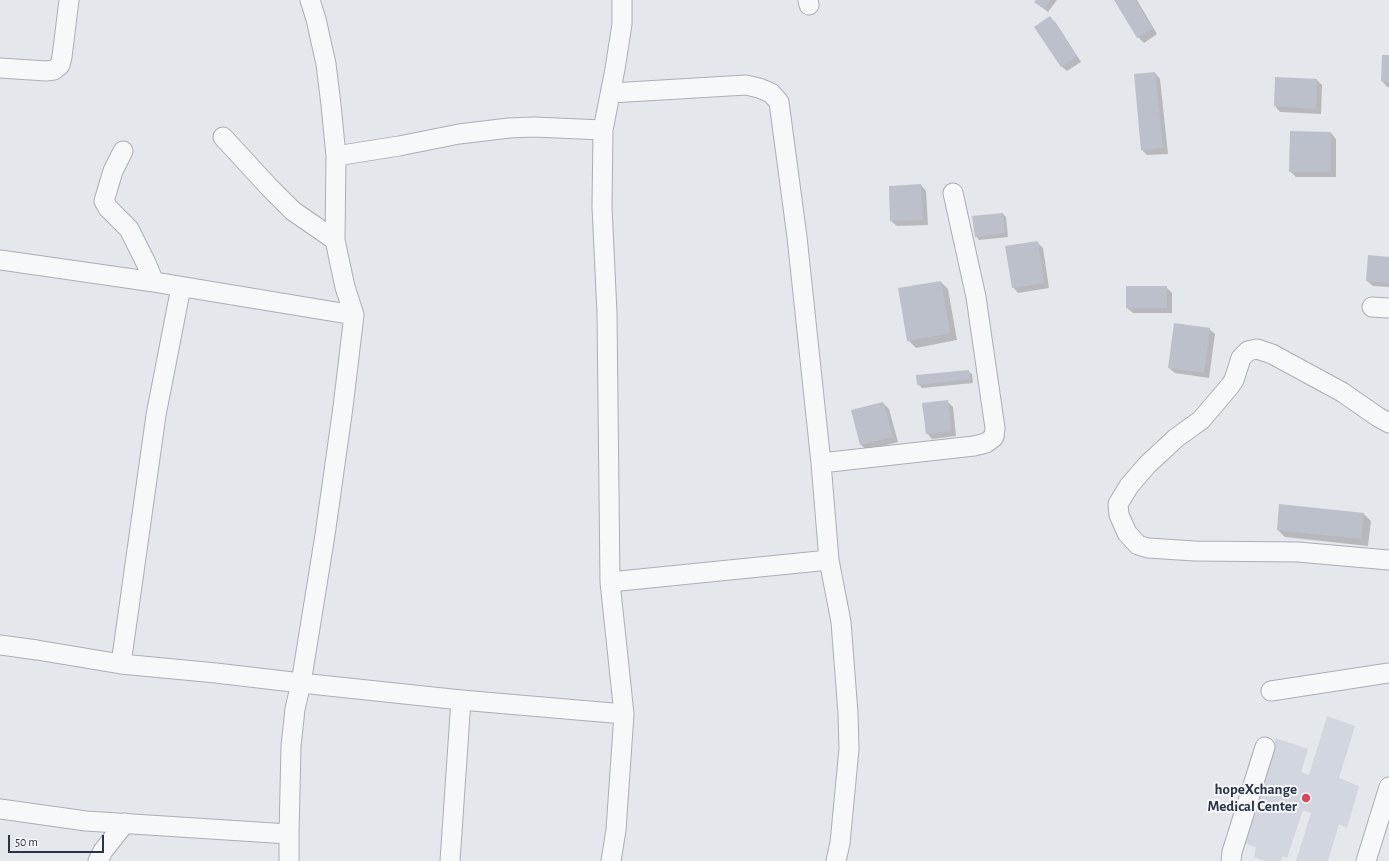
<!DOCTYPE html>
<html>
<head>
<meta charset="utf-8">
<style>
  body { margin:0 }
  #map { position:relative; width:1389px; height:861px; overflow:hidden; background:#e4e7ec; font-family:"Alegreya Sans",sans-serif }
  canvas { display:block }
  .scale { position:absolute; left:8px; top:835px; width:96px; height:18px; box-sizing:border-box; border:2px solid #2b3445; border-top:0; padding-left:5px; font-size:12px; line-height:14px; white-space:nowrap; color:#2b3445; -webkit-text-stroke:3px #f4f6f9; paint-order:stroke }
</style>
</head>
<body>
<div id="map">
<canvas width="1389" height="861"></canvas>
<div class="scale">50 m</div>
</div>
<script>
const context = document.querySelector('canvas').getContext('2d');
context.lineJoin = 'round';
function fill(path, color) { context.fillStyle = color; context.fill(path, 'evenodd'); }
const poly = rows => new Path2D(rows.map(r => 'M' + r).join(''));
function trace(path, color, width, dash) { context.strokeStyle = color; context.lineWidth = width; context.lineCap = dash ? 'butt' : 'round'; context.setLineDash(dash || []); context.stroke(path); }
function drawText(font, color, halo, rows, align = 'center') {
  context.font = font + ' "Alegreya Sans",sans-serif'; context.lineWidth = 4; context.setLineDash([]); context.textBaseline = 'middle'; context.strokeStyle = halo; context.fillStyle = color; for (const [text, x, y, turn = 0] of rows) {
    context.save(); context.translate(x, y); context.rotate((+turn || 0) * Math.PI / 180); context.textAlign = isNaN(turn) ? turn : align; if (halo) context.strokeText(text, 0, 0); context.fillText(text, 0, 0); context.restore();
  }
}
fill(poly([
  [1327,716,1355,726,1339,778,1359,786,1347,828,1339,824,1328,861,1296,861,1311,813,1303,810,1287,858,1283,856,1281,861,1265,861,1254,857,1256,847,1243,843,1276,738,1308,749,1301,772,1309,775]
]), '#d2d6de');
fill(poly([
  [1037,0,1057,0,1048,12,1035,2],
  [1115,0,1137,0,1157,34,1144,43,1138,37],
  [1050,17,1056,23,1081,62,1067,71,1061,66],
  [1389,56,1389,87,1387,87,1382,81],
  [1155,73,1160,79,1168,154,1147,155,1142,150],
  [1276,78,1317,80,1322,85,1321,114,1280,112,1275,106],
  [1331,133,1336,139,1336,177,1296,177,1290,171],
  [921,185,926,191,928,225,897,226,891,221],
  [1003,214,1006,217,1008,237,979,240,976,236],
  [1037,242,1043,248,1049,288,1018,293,1013,287],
  [1389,258,1389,287,1373,286,1367,281],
  [941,282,948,289,957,340,916,348,908,340],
  [1166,287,1172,293,1172,313,1133,313,1127,308],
  [1209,329,1215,334,1209,378,1175,373,1169,368],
  [968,371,972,374,973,383,922,388,918,384],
  [947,401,953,407,956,436,932,439,927,433],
  [883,403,889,409,898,442,867,450,861,445],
  [1364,514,1371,521,1368,546,1285,537,1278,530]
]), '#0003');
fill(poly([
  [1036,0,1051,0,1044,9,1034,2],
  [1114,0,1135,0,1153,29,1137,38],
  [1050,16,1077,56,1061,67,1034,27],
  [1382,55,1389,55,1389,82,1381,81],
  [1155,72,1163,148,1141,150,1134,74],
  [1275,77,1317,79,1316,109,1274,106],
  [1290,131,1331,132,1331,172,1289,172],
  [921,184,923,220,890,221,889,186],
  [1003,213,1005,233,975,237,972,216],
  [1038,241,1044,283,1012,288,1005,246],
  [1368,255,1389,257,1389,283,1366,281],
  [941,281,950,333,907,341,898,288],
  [1126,286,1167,286,1167,308,1126,308],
  [1174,323,1210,328,1204,373,1168,368],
  [969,370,970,379,917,385,916,375],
  [948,400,951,431,926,434,922,403],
  [883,402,893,437,860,445,851,410],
  [1279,504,1364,513,1361,539,1277,530]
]), '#bbc0ca');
const minor = poly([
  [808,0,809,5],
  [0,68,46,71,54,70,60,65,62,57,69,0],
  [611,93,746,85,759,88,771,93,779,102,797,237,821,463,829,560,841,622,848,713,849,749,840,843,836,861],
  [223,137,269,187,293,211,335,240],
  [123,151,113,171,104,201,108,208,129,229,146,263,154,282],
  [336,156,399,146,459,134,509,128,534,127,603,130],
  [0,260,154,282,354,315],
  [1372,307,1389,308],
  [1389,423,1378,417,1342,392,1272,354,1257,349,1248,351,1241,358,1234,380,1230,386,1201,420,1176,438,1147,465,1129,486,1118,504,1119,515,1127,533,1138,545,1148,548,1195,551,1298,552,1389,560],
  [821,463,974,446,986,443,994,437,995,428,976,297,953,193],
  [610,582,829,560],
  [0,645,37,650,121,664,216,673,301,683,461,700,624,714],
  [121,664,156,415,181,287],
  [1271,691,1389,673],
  [0,809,86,821,289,834],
  [98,861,103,851,125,823],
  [289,861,289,834,291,746,295,709,301,683,325,535,343,407,354,315,345,287,335,240,336,156,331,105,326,64,316,19,310,0],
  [450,861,461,700],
  [611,861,616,830,624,714,610,582,607,313,602,207,603,130,615,69,622,24,622,0],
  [1231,861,1232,852,1265,747],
  [1366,861,1389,787]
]);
trace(minor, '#a9aeb7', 21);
trace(minor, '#f7f8fa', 19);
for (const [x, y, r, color] of [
  [1306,798,5,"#d1495b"]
]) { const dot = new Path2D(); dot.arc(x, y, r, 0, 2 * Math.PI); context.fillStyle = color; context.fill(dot); trace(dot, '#f4f6f9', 1.5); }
drawText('bold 15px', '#2b3445', '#f4f6f9', [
  ["hopeXchange",1297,789],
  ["Medical Center",1297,806]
], 'right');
</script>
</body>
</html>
